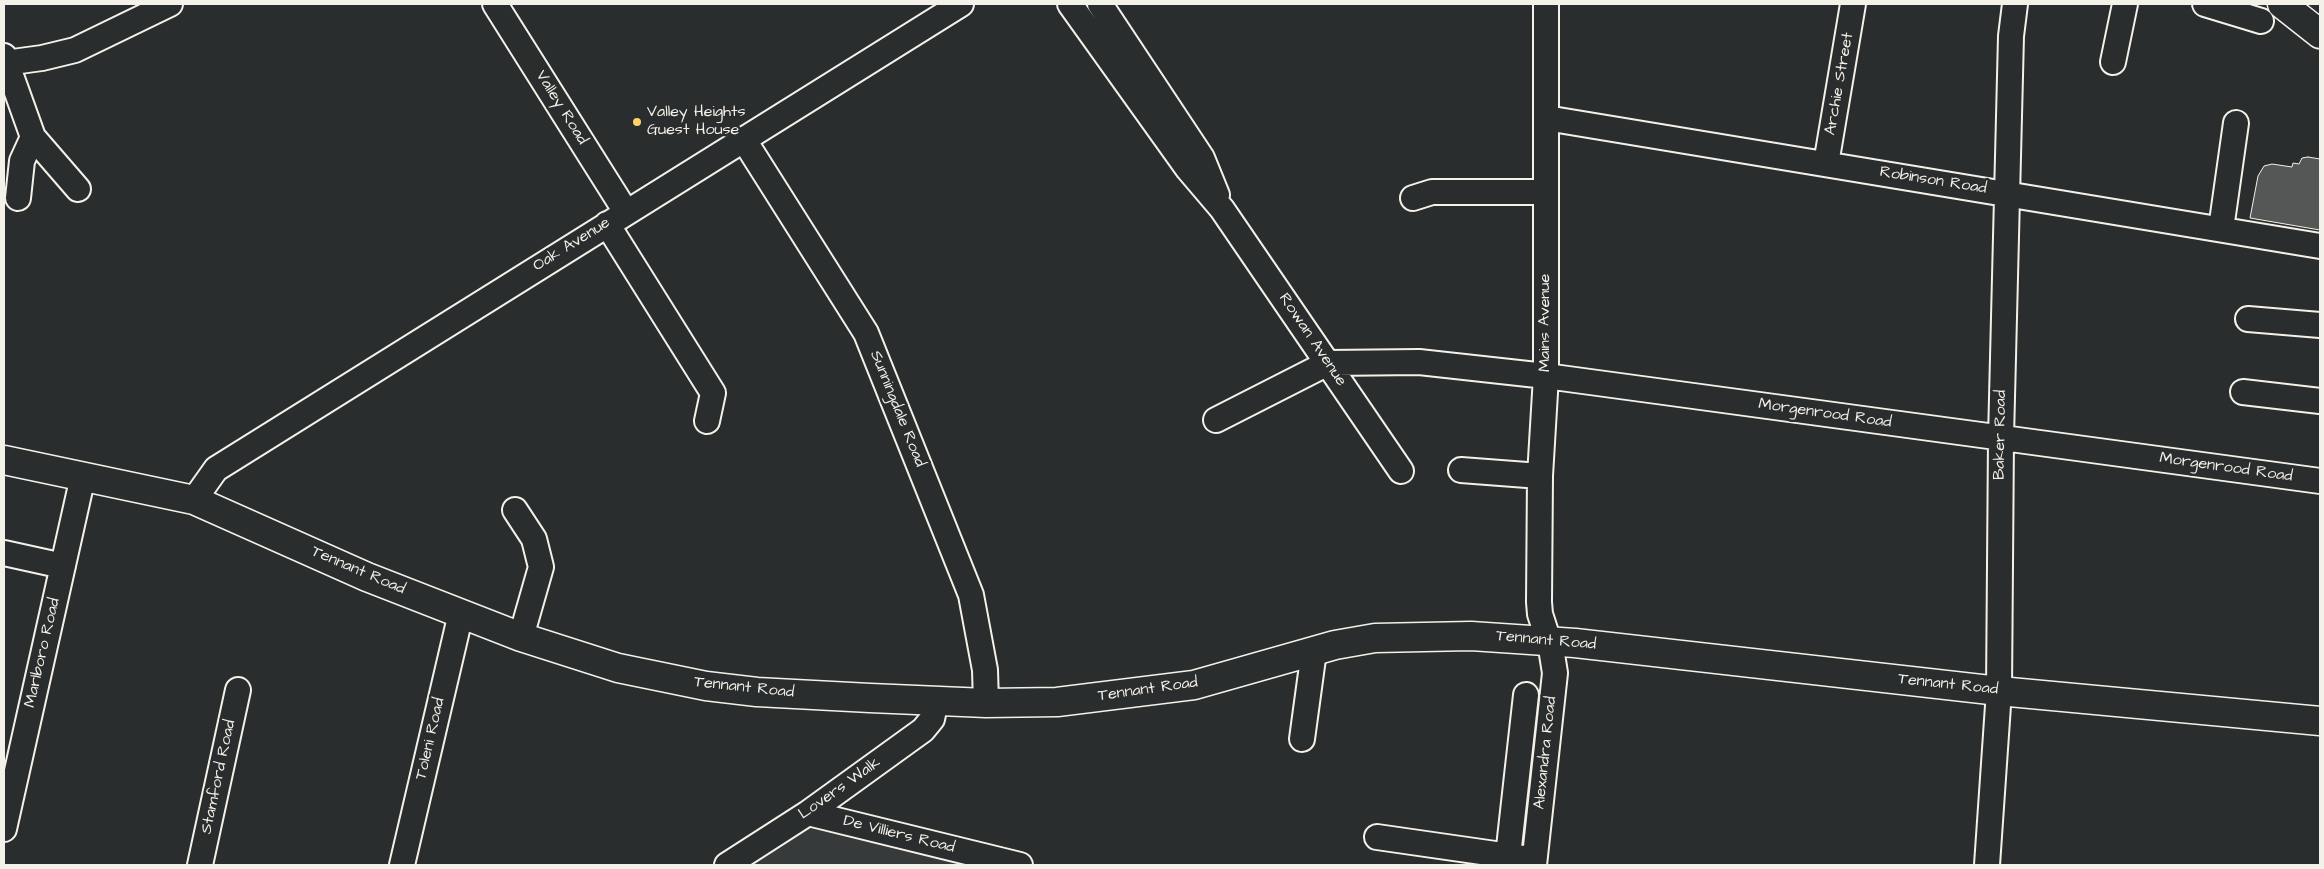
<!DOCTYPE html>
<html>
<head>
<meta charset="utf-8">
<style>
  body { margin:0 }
  #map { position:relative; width:2324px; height:869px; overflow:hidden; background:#2a2d2e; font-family:"Architects Daughter",sans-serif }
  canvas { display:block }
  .frame { position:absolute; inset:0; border:5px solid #f4f1e8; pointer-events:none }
</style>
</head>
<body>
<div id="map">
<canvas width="2324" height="869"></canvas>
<div class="frame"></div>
</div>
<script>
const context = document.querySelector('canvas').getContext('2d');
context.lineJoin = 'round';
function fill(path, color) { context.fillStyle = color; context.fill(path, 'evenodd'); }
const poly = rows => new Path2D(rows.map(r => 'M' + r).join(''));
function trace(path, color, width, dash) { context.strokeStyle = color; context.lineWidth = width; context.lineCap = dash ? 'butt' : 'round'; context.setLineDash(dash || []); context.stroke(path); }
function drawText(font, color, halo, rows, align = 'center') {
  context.font = font + ' "Architects Daughter",sans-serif'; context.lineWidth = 5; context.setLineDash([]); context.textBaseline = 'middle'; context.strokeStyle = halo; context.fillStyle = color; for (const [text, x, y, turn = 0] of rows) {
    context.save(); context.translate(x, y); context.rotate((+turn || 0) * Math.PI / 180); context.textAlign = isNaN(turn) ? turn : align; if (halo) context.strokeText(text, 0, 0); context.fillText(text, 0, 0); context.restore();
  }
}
fill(poly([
  [804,825,976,865,749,865]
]), '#373a3a');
const building = poly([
  [2308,157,2320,159,2320,230,2250,218,2258,176,2264,166,2272,164,2292,167,2293,163,2299,164,2302,158,2308,157]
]);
fill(building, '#555756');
trace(building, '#f4f1e8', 1);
const minor = poly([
  [495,4,626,212],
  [1070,4,1188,169,1222,209,1401,471],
  [1100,4,1202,158,1217,195],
  [2205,4,2261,21],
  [4,56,33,137,78,189],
  [2113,62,2125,4],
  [5,63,42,58,75,50,170,4],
  [1546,118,2320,246],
  [744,140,866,333,971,595,985,670,986,703],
  [1826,164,1853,4],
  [18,198,22,161,33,137],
  [1413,198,1432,192,1546,192],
  [607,224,713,393,707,421],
  [2221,229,2236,123],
  [2248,319,2320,325],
  [2243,392,2320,401],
  [1216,420,1328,363,1419,362,1546,376,2320,481],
  [1461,470,1540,476],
  [194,500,216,469,961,4],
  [515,510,534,539,541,567,521,637],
  [4,553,63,566],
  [1302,739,1314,651],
  [808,813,1020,865],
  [4,829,83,476],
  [1377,837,1523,858],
  [200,865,238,690],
  [402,865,461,613],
  [727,865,808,813,923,730,932,719,936,700],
  [1507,865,1526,695],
  [1534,865,1555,673,1551,648,1540,614,1539,602,1540,476,1546,376,1546,4],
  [1987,865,1999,691,2001,438,2011,36,2015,4]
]);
const major = poly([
  [2282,4,2320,34],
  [4,460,194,500,367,577,521,637,618,668,706,686,757,692,870,698,986,703,1057,702,1194,685,1335,645,1375,638,1471,636,1575,643,1999,691,2320,721]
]);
trace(minor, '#f4f1e8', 28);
trace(major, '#f4f1e8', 31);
trace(minor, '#2a2d2e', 24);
trace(major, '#2a2d2e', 28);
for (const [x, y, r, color] of [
  [637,122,5,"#ffd166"]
]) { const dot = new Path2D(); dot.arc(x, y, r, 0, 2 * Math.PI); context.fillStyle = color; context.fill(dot); trace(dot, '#2a2d2e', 2); }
drawText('16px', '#f4f1e8', '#2a2d2e', [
  ["Archie Street",1840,84,-80],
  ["Valley Road",561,108,58],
  ["Robinson Road",1933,181,9],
  ["Oak Avenue",572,245,-32],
  ["Mains Avenue",1546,323,-90],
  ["Rowan Avenue",1312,340,56],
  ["Sunningdale Road",897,409,68],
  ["Morgenrood Road",1825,414,8],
  ["Baker Road",2001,435,-89],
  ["Morgenrood Road",2226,468,8],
  ["Tennant Road",358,571,23],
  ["Tennant Road",1546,641,5],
  ["Marlboro Road",43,653,-77],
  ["Tennant Road",1948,685,6],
  ["Tennant Road",744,688,6],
  ["Tennant Road",1148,690,-8],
  ["Toleni Road",431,739,-77],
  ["Alexandra Road",1546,753,-84],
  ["Stamford Road",219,777,-78],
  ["Lovers Walk",840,789,-35],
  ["De Villiers Road",899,835,14]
]);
drawText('16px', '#f4f1e8', '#2a2d2e', [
  ["Valley Heights",647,113],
  ["Guest House",647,131]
], 'left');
</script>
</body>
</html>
